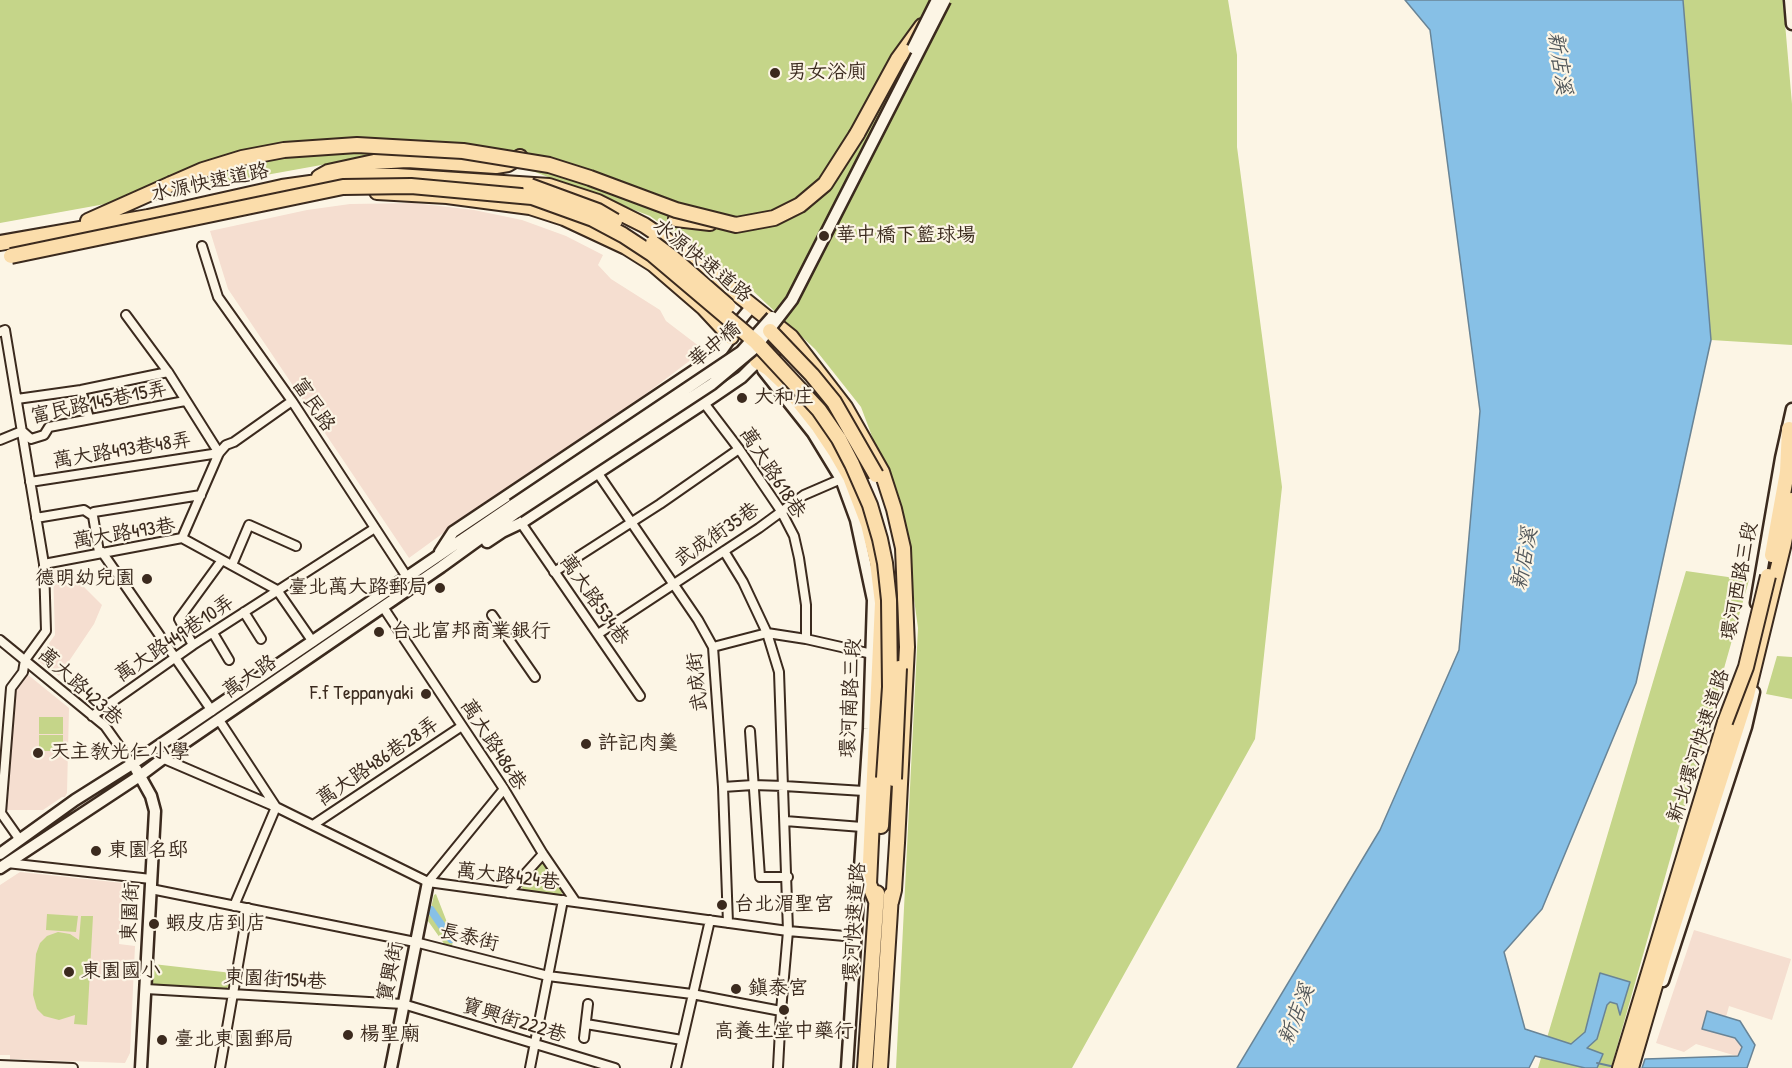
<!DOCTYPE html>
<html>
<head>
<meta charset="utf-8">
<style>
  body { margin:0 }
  canvas { display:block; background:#fcf5e5 }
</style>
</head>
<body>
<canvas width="1792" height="1068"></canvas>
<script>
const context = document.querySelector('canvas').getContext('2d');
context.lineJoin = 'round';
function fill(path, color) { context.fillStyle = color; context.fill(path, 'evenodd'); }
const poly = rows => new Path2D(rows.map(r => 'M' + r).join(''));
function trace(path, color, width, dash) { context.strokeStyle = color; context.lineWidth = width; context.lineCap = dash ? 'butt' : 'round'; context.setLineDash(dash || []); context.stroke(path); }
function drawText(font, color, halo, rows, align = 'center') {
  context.font = font + ' "Patrick Hand","LXGW WenKai TC",sans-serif'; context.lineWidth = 4.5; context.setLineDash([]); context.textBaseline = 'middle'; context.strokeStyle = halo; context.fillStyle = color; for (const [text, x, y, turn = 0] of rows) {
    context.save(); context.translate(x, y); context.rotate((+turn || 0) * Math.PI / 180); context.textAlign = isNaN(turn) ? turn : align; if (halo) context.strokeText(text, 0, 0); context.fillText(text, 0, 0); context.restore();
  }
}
fill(poly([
  [414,203,474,210,522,220,566,236,603,255,598,265,611,279,660,310,666,321,704,350,643,396,468,515,409,558,228,289,210,231,307,210,350,204],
  [65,568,102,605,94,624,59,676,37,660,55,635,53,570],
  [27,674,69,708,67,793,65,797,62,797,43,810,5,810,14,689],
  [20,872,123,883,119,944,135,946,130,1053,125,1063,10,1059,10,1055,0,1055,0,885],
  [1694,930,1791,959,1772,1020,1729,1006,1726,1017,1740,1021,1755,1045,1750,1060,1696,1044,1684,1052,1656,1043]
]), '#f5ded0');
fill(poly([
  [0,0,1228,0,1237,55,1237,147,1282,487,1255,739,1072,1068,896,1068,918,628,903,519,861,407,815,349,753,291,650,216,535,172,491,161,360,158,0,223],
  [1683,0,1783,0,1792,104,1792,345,1711,340],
  [1686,571,1749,580,1611,1068,1538,1068],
  [1777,656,1792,657,1792,699,1766,694],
  [39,717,63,717,63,734,39,734],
  [39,735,63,735,63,751,39,751],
  [539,861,546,861,564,889,561,895,523,890,521,884],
  [436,894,450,930,454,930,452,947,445,945,428,921,434,895],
  [47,914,78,916,76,932,46,930],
  [81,916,93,916,87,1025,74,1024,75,1015,59,1020,44,1016,37,1009,33,995,36,954,40,943,47,936,58,932,70,934,79,940],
  [153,964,232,973,229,986,225,990,155,985,152,982]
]), '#c5d589');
const water = poly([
  [1405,0,1683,0,1711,340,1636,683,1542,909,1504,952,1525,1029,1571,1044,1585,1032,1600,973,1630,982,1620,1015,1617,1004,1610,1002,1607,1005,1597,1039,1587,1048,1603,1054,1597,1068,1585,1068,1535,1056,1529,1068,1237,1068,1380,830,1459,650,1480,411,1430,30,1405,0],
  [1707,1011,1740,1021,1755,1045,1747,1068,1642,1068,1645,1059,1738,1056,1742,1047,1735,1038,1702,1029,1707,1011]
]);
fill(water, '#87c0e6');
trace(water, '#698496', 1.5);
trace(poly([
  [1597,1063,1615,1067]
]), '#698496', 2);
trace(poly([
  [431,910,451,939]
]), '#87c0e6', 8);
const street = poly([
  [202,246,218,297,292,401,407,577],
  [126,315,168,372,219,453],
  [0,332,5,330,44,564,46,631,25,660,23,672,11,688,1,813,20,840],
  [81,390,89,418],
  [17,399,81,390,168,372],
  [704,403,739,449,781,511,794,536,799,558,806,605,806,639],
  [22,431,31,439,44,435,49,427,185,401],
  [0,440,22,431],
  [597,472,698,620,713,647,723,787,728,923],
  [30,482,219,453],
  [94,512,201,495],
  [36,518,84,510,93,516,99,552],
  [521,523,640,696],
  [182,538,219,453,226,445,234,442,292,401],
  [724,551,743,582,767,633,779,672,788,931,781,1011,778,1068],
  [102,552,212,711],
  [44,564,182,538,277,590,313,642],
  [232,565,249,525,296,546],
  [554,572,660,504,739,449],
  [383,607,504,789,543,854,575,901],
  [244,612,261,639],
  [492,615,535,677],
  [213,633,229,660],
  [598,634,759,528,804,495,841,479],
  [0,640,105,726,132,764],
  [193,645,179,619,222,560],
  [713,647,767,633,806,639,872,654],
  [92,716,193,645,375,528],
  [219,720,276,807],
  [750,731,760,877,788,877],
  [162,758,276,807,428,882,788,931,856,937],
  [723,787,753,785,784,786,864,791],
  [785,821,862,827],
  [313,825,462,726],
  [7,863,151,879],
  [428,882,504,789],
  [151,889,415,942,548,976,692,994,781,1011],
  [508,893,543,854],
  [234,906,276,807],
  [146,989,403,1004,615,1068],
  [586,1024,682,1040],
  [584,1038,588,1004],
  [0,1065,73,1068],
  [220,1068,248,908],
  [530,1068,563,900],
  [676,1068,710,920]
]);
const secondary = poly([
  [1790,0,1792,24],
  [763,370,813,433,841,479,856,520,873,600,869,729,847,1068],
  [487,542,502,532,521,523,704,403,742,377,763,356,778,349,787,341],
  [440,552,453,532,719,354,731,337,734,328,752,306],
  [1756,603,1781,458,1792,409],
  [136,769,151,796,155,811,141,1068],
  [0,854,75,800,132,764,513,505],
  [0,868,141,775,177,748,441,567,517,512],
  [1663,981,1746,727,1754,692],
  [391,1068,428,882]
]);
const highway = poly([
  [857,134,898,59,922,26],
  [319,177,328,172,374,162,407,160,496,166,508,164,520,157],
  [377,192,447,196,530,207,564,218,626,247,653,264,704,308,731,337],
  [676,219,710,223],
  [88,221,171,184],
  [0,243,148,217,282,187,360,176,397,176,549,186,598,202,644,225,690,256,791,337,845,407,882,472,894,509,903,548,907,647,897,843,894,890,891,902],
  [757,361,768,368,785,384,819,427,835,451,850,477,868,524,877,562,882,603,869,884,876,901],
  [1772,555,1787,472,1789,429],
  [881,826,884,778],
  [865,1068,877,893],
  [880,1068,891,895],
  [1620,1068,1725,722],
  [1631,1068,1663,958,1747,695,1784,543,1792,500]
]);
trace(street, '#3b2a1e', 12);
trace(secondary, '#3b2a1e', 15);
trace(highway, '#3b2a1e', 18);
trace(street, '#fcf5e5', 8);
trace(secondary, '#fcf5e5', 10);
trace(highway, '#fbddab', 14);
const secondaryBridge = poly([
  [913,48,937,0],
  [513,505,741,352,772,317],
  [517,512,712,384,755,348,792,300,945,0]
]);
const highwayBridge = poly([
  [171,184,203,170,242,158,284,150,357,145,463,151,549,165,590,178,676,210,736,225,774,218,800,205,825,184,857,134],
  [530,186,598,211,615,221],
  [653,243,673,258,728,306],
  [11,256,343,187,411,186,532,197,593,219,623,235,652,254,756,342,819,410,839,439,852,464,870,505,880,539,885,563,889,600,890,687,884,778],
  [770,331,812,375,834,402,876,475],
  [1725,722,1746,667,1768,576],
  [894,779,899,668]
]);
trace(secondaryBridge, '#3b2a1e', 15, []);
trace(highwayBridge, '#3b2a1e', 18, []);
trace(secondaryBridge, '#fcf5e5', 10);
trace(highwayBridge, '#fbddab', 14);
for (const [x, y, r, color] of [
  [775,73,6,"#3b2a1e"],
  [824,236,6,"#3b2a1e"],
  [742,398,6,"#3b2a1e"],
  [147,579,6,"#3b2a1e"],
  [440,588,6,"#3b2a1e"],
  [379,632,6,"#3b2a1e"],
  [426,694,6,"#3b2a1e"],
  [586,744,6,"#3b2a1e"],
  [38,753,6,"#3b2a1e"],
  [96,851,6,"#3b2a1e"],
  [722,905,6,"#3b2a1e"],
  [154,924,6,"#3b2a1e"],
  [69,972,6,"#3b2a1e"],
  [736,989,6,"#3b2a1e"],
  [784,1010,6,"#3b2a1e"],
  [348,1035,6,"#3b2a1e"],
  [162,1040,6,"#3b2a1e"]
]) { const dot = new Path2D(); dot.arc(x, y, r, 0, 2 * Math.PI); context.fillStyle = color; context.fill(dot); trace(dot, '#fcf5e5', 2); }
drawText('20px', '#3b2a1e', '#fcf5e5', [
  ["男女浴廁",787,73],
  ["華中橋下籃球場",836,236],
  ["大和庄",754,398],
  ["德明幼兒園",135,579,"right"],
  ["臺北萬大路郵局",428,588,"right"],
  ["台北富邦商業銀行",391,632],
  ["F.f Teppanyaki",414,694,"right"],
  ["許記肉羹",598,744],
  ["天主教光仁小學",50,753],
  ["東園名邸",108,851],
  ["台北湄聖宮",734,905],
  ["蝦皮店到店",166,924],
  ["東園國小",81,972],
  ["鎮泰宮",748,989],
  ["高養生堂中藥行",784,1032,"center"],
  ["楊聖廟",360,1035],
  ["臺北東園郵局",174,1040]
], 'left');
drawText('20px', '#3b2a1e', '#fcf5e5', [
  ["水源快速道路",210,183,-12],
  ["水源快速道路",702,261,39],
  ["華中橋",715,345,-39],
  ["富民路145巷15弄",99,403,-12],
  ["富民路",313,405,56],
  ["萬大路493巷48弄",122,451,-9],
  ["萬大路618巷",772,473,57],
  ["萬大路493巷",124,534,-9],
  ["武成街35巷",717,535,-34],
  ["環河西路三段",1740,581,-79],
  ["萬大路534巷",594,600,55],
  ["萬大路449巷10弄",175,639,-34],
  ["萬大路",250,677,-34],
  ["武成街",698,682,-96],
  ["萬大路423巷",80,687,42],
  ["環河南路三段",851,698,-87],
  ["萬大路486巷",493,745,57],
  ["新北環河快速道路",1699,746,-72],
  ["萬大路486巷28弄",378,762,-34],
  ["萬大路424巷",508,877,7],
  ["東園街",131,912,-87],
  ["環河快速道路",855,922,-86],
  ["長泰街",469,938,14],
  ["寶興街",391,972,-79],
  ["東園街154巷",275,980,3],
  ["寶興街222巷",514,1021,17]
]);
drawText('italic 21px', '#52575a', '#fcf5e5', [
  ["新店溪",1559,63,82],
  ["新店溪",1525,559,-79],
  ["新店溪",1297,1015,-68]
]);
</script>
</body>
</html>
